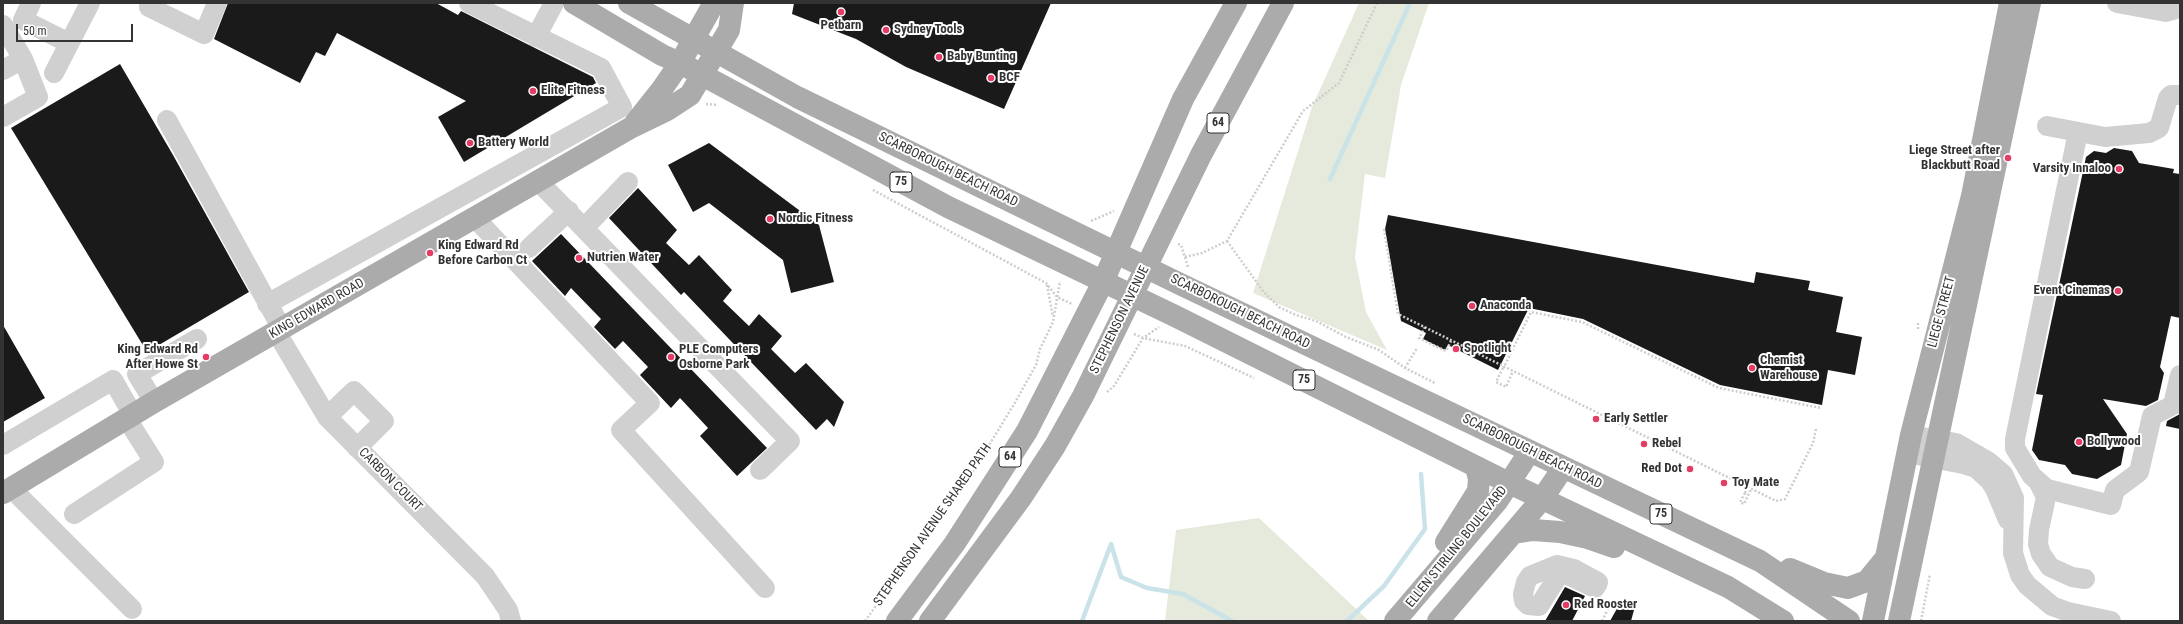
<!DOCTYPE html>
<html>
<head>
<meta charset="utf-8">
<style>
  body { margin:0 }
  #map { position:relative; width:2183px; height:624px; overflow:hidden; background:#fff; font-family:"Roboto Condensed",sans-serif }
  canvas { display:block }
  .frame { position:absolute; inset:0; border:4px solid #333; pointer-events:none }
  .scale { position:absolute; left:16px; top:24px; width:117px; height:18px; box-sizing:border-box; border:2px solid #333; border-top:0; padding-left:5px; font-size:12px; line-height:14px; white-space:nowrap; color:#333; -webkit-text-stroke:3px #fff; paint-order:stroke }
</style>
</head>
<body>
<div id="map">
<canvas width="2183" height="624"></canvas>
<div class="frame"></div>
<div class="scale">50 m</div>
</div>
<script>
const context = document.querySelector('canvas').getContext('2d');
context.lineJoin = 'round';
function fill(path, color) { context.fillStyle = color; context.fill(path, 'evenodd'); }
const poly = rows => new Path2D(rows.map(r => 'M' + r).join(''));
function trace(path, color, width, dash) { context.strokeStyle = color; context.lineWidth = width; context.lineCap = dash ? 'butt' : 'round'; context.setLineDash(dash || []); context.stroke(path); }
function drawText(font, color, halo, rows, align = 'center') {
  context.font = font + ' "Roboto Condensed",sans-serif'; context.lineWidth = 4; context.setLineDash([]); context.textBaseline = 'middle'; context.strokeStyle = halo; context.fillStyle = color; for (const [text, x, y, turn = 0] of rows) {
    context.save(); context.translate(x, y); context.rotate((+turn || 0) * Math.PI / 180); context.textAlign = isNaN(turn) ? turn : align; if (halo) context.strokeText(text, 0, 0); context.fillText(text, 0, 0); context.restore();
  }
}
fill(poly([
  [1359,3,1429,3,1401,85,1385,178,1365,174,1355,257,1366,312,1387,350,1253,293,1312,107],
  [1259,518,1369,621,1165,621,1176,530]
]), '#e5eadc');
trace(poly([
  [1330,179,1410,3],
  [1082,621,1111,544,1121,577,1147,588,1183,594,1232,621],
  [1347,621,1384,586,1425,529,1421,474]
]), '#cae3e9', 4.5);
fill(poly([
  [228,3,436,3,458,15,461,11,593,77,596,83,464,162,438,117,466,101,337,33,325,56,316,52,300,83,214,39],
  [794,3,1051,3,1004,109,906,67,856,39,792,14],
  [120,64,173,155,249,292,147,352,11,128],
  [709,143,819,225,834,282,791,293,783,260,709,203,693,212,668,165],
  [2114,148,2132,151,2139,163,2174,169,2173,173,2180,174,2180,318,2171,316,2160,367,2164,373,2158,400,2146,406,2103,399,2127,434,2121,465,2097,479,2072,474,2065,465,2039,460,2032,450,2043,395,2036,394,2086,157,2094,151,2106,153],
  [638,188,677,230,666,243,689,265,699,255,732,290,723,301,749,326,759,314,782,336,771,349,795,373,806,363,844,402,834,427,827,419,816,430,684,292,681,295,609,218],
  [1388,215,1754,283,1756,272,1810,281,1808,290,1843,297,1836,332,1862,337,1855,375,1828,370,1822,405,1720,385,1583,319,1529,308,1498,370,1448,345,1445,350,1423,339,1426,333,1401,321,1385,229],
  [561,234,767,448,737,476,700,436,708,428,680,398,671,408,640,375,648,367,623,341,615,349,594,327,601,319,571,288,565,296,532,261],
  [3,325,45,398,3,422],
  [2180,414,2180,429,2166,426,2167,421],
  [1565,587,1585,596,1572,621,1545,621],
  [1619,605,1634,610,1631,621,1610,621]
]), '#1a1a1a');
trace(poly([
  [706,104,718,105],
  [873,190,1046,283,1057,297,1072,304],
  [1091,221,1114,211],
  [1384,229,1398,314,1776,501,1785,499,1813,443,1816,429],
  [1227,241,1263,291,1279,307,1296,315,1316,321,1346,337,1379,350,1405,368,1435,383],
  [1178,244,1181,245,1188,267],
  [1185,257,1202,253,1227,241,1303,111,1339,83,1377,3],
  [1047,285,1053,317],
  [1425,327,1419,338,1425,341,1446,351,1451,341],
  [1918,329,1918,323],
  [1134,334,1143,338,1185,346,1254,378],
  [1505,365,1531,312,1582,322,1719,388,1821,408],
  [1405,368,1417,348],
  [1503,368,1496,382,1506,387,1513,371],
  [1107,392,1114,386,1143,338,1159,327],
  [1745,493,1740,502,1744,504,1751,489],
  [865,621,967,481,1013,406,1036,365,1040,349,1053,322,1060,281],
  [1602,621,1611,603],
  [1921,621,1930,574]
]), '#cdcdcd', 2.5, [2, 2]);
trace(poly([
  [31,3,23,20,69,43],
  [151,3,149,7,204,34,217,3],
  [2117,3,2166,12,2180,8],
  [3,25,23,59,3,70],
  [536,37,554,3],
  [54,73,90,3],
  [3,117,38,97,23,59],
  [167,120,282,329],
  [2047,126,2105,137,2149,133,2159,128,2168,98,2171,95,2180,95],
  [2078,132,2015,439,2015,448,2032,476,2047,489,2111,505,2115,490,2139,472,2152,416,2173,405],
  [539,182,790,441,760,470],
  [475,218,650,403,621,430,765,588],
  [585,227,628,182],
  [529,248,569,211],
  [267,304,622,107,601,68,469,3],
  [277,333,327,417,485,576,508,610,511,621],
  [2180,375,2173,405,2180,401],
  [154,402,137,374,197,339],
  [327,417,354,391,384,421,357,448],
  [1911,435,1956,443,1989,462,2003,474,2014,498,2013,553,2020,575,2027,585,2052,606,2068,612,2111,621],
  [3,445,113,380,133,415],
  [1907,453,1963,464,1976,468,1990,481,1995,489,2008,520],
  [2039,483,2046,497,2039,530,2038,544,2041,554,2050,567,2072,577,2085,579],
  [11,488,132,609],
  [74,514,154,462,127,419],
  [1595,588,1570,576,1560,573,1539,606,1528,605,1524,601,1523,594,1526,582,1530,576,1557,565,1574,569,1598,582,1597,585]
]), '#d0d0d0', 20);
trace(poly([
  [574,3,662,55,680,63,948,207,1175,316,1509,483,1728,587,1783,621],
  [629,3,797,97,1180,284,1760,561,1849,621],
  [635,123,662,89,680,63,714,3],
  [3,493,154,402,632,127,667,110,690,95,729,30,733,3],
  [1514,533,1533,530,1560,532,1588,538,1614,547],
  [1446,542,1478,491,1479,479,1476,467],
  [1790,569,1824,583,1848,588,1867,581,1885,559],
  [897,621,955,543,1027,431,1103,282,1183,99,1236,3],
  [930,621,1021,498,1055,446,1083,396,1201,155,1283,3],
  [1395,621,1498,500,1530,451],
  [1438,621,1542,499,1563,468],
  [1873,621,1911,435,1972,196,2010,3],
  [1899,621,2030,3]
]), '#ababab', 22);
trace(poly([
  [1503,368,1505,365],
  [1745,493,1748,486]
]), '#cdcdcd', 2.5, [2, 2]);
for (const [x, y, r, color] of [
  [841,12,4,"#e33c65"],
  [886,30,4,"#e33c65"],
  [939,57,4,"#e33c65"],
  [991,78,4,"#e33c65"],
  [533,91,4,"#e33c65"],
  [470,143,4,"#e33c65"],
  [2008,158,4,"#e33c65"],
  [2119,169,4,"#e33c65"],
  [770,219,4,"#e33c65"],
  [430,253,4,"#e33c65"],
  [579,258,4,"#e33c65"],
  [2118,291,4,"#e33c65"],
  [1472,306,4,"#e33c65"],
  [1456,349,4,"#e33c65"],
  [206,357,4,"#e33c65"],
  [671,357,4,"#e33c65"],
  [1752,368,4,"#e33c65"],
  [1596,419,4,"#e33c65"],
  [2079,442,4,"#e33c65"],
  [1644,444,4,"#e33c65"],
  [1690,469,4,"#e33c65"],
  [1724,483,4,"#e33c65"],
  [1566,605,4,"#e33c65"]
]) { const dot = new Path2D(); dot.arc(x, y, r, 0, 2 * Math.PI); context.fillStyle = color; context.fill(dot); trace(dot, '#fff', 1.5); }
for (const [x, y, w] of [
  [1218,123,22],
  [901,182,22],
  [1304,380,22],
  [1010,457,22],
  [1661,514,22]
]) { const box = new Path2D(); box.roundRect(x - w / 2, y - 10, w, 20, 3); context.fillStyle = '#fff'; context.fill(box); trace(box, '#333', 1); }
drawText('bold 12px', '#333', null, [
  ["64",1218,123],
  ["75",901,182],
  ["75",1304,380],
  ["64",1010,457],
  ["75",1661,514]
]);
drawText('bold 13px', '#333', '#fff', [
  ["Petbarn",841,26,"center"],
  ["Sydney Tools",894,30],
  ["Baby Bunting",947,57],
  ["BCF",999,78],
  ["Elite Fitness",541,91],
  ["Battery World",478,143],
  ["Liege Street after",2000,151,"right"],
  ["Blackbutt Road",2000,166,"right"],
  ["Varsity Innaloo",2111,169,"right"],
  ["Nordic Fitness",778,219],
  ["King Edward Rd",438,246],
  ["Before Carbon Ct",438,261],
  ["Nutrien Water",587,258],
  ["Event Cinemas",2110,291,"right"],
  ["Anaconda",1480,306],
  ["Spotlight",1464,349],
  ["King Edward Rd",198,350,"right"],
  ["After Howe St",198,365,"right"],
  ["PLE Computers",679,350],
  ["Osborne Park",679,365],
  ["Chemist",1760,361],
  ["Warehouse",1760,376],
  ["Early Settler",1604,419],
  ["Bollywood",2087,442],
  ["Rebel",1652,444],
  ["Red Dot",1682,469,"right"],
  ["Toy Mate",1732,483],
  ["Red Rooster",1574,605]
], 'left');
drawText('13px', '#333', '#fff', [
  ["SCARBOROUGH BEACH ROAD",948,170,26],
  ["KING EDWARD ROAD",317,309,-30],
  ["SCARBOROUGH BEACH ROAD",1240,312,26],
  ["LIEGE STREET",1942,312,-75],
  ["STEPHENSON AVENUE",1120,320,-64],
  ["SCARBOROUGH BEACH ROAD",1532,452,26],
  ["CARBON COURT",390,480,45],
  ["STEPHENSON AVENUE SHARED PATH",933,525,-55],
  ["ELLEN STIRLING BOULEVARD",1457,547,-51]
]);
</script>
</body>
</html>
